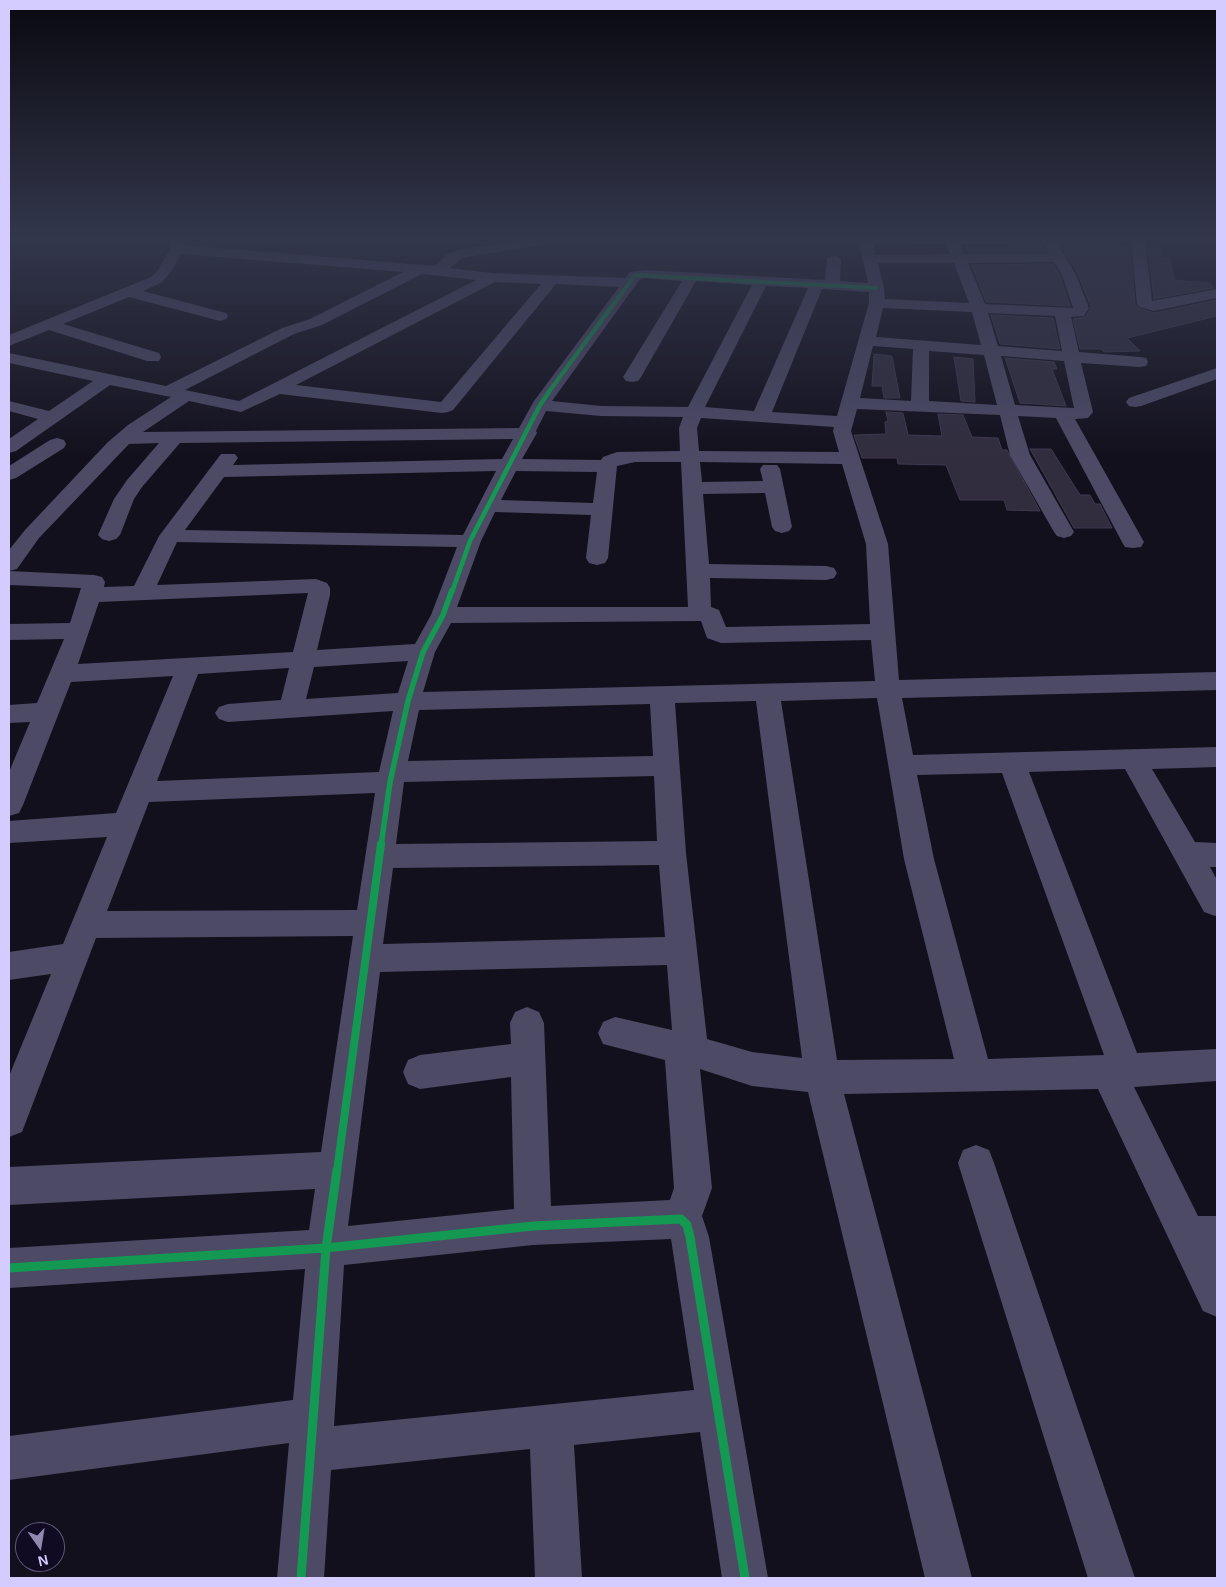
<!DOCTYPE html>
<html>
<head>
<meta charset="utf-8">
<style>
  body { margin:0 }
  #map { position:relative; width:1226px; height:1587px; overflow:hidden; background:#13101d; font-family:Helvetica,sans-serif }
  canvas { display:block }
  .frame { position:absolute; inset:0; border:10px solid #d4cbff; pointer-events:none }
  .north { position:absolute; left:15px; top:1522px; width:50px; height:50px; box-sizing:border-box; background:#100b22; border:1px solid #5e587a; border-radius:50%; rotate:167deg; font-size:14px; font-weight:700; line-height:20px; text-align:center; color:#d4cbff }
  .north::after { content:''; display:block; margin:auto; width:18px; height:22px; background:#908ab0; clip-path:polygon(50% 0,100% 100%,50% 72%,0 100%) }
</style>
</head>
<body>
<div id="map">
<canvas width="1226" height="1587"></canvas>
<div class="frame"></div>
<div class="north">N</div>
</div>
<script>
const context = document.querySelector('canvas').getContext('2d');
context.lineJoin = 'round';
function fill(path, color) { context.fillStyle = color; context.fill(path, 'evenodd'); }
const poly = rows => new Path2D(rows.map(r => 'M' + r).join(''));
function trace(path, color, width, dash) { context.strokeStyle = color; context.lineWidth = width; context.lineCap = dash ? 'butt' : 'round'; context.setLineDash(dash || []); context.stroke(path); }
const building = poly([
  [1019,238,1038,238,1046,252,968,252,966,246,1011,246,1019,242,1019,238],
  [1058,242,1130,246,1135,304,1139,308,1154,313,1217,300,1217,316,1127,338,1140,351,1104,352,1101,349,1080,349,1073,319,1086,317,1091,307,1078,274,1058,242],
  [1148,247,1162,248,1162,258,1170,258,1174,280,1210,283,1213,288,1154,299,1148,247],
  [1053,264,1060,276,1070,306,986,302,972,265,1053,264],
  [991,315,1053,318,1060,349,1000,344,991,315],
  [874,354,892,356,900,398,884,398,882,386,872,386,874,354],
  [954,357,973,359,975,402,961,401,954,357],
  [1005,358,1054,362,1057,369,1052,369,1066,406,1020,403,1005,358],
  [886,412,903,413,908,435,942,436,938,414,963,415,972,437,998,438,1002,450,1007,450,1040,511,1007,510,1004,500,960,500,946,465,898,464,897,458,862,458,854,435,886,434,885,422,888,421,886,412],
  [1030,449,1051,449,1080,495,1090,495,1095,504,1100,504,1112,528,1074,528,1030,449]
]);
fill(building, '#312d3f');
trace(building, '#3f3951', 1);
fill(poly([
  [173,238,187,238,185,245,435,266,446,255,458,250,531,238,564,238,557,242,462,258,450,268,492,273,625,278,630,272,645,270,825,280,827,259,834,255,841,259,840,281,868,283,858,238,1017,238,1018,240,1011,244,960,244,964,254,1049,254,1040,238,1054,238,1076,275,1089,308,1084,316,1071,317,1079,352,1140,357,1146,358,1148,362,1146,366,1140,367,1081,363,1093,412,1088,418,1075,419,1144,542,1141,547,1133,548,1125,547,1122,542,1056,418,1018,416,1030,455,1074,532,1071,536,1064,538,1057,536,1054,532,1010,455,1000,415,857,409,851,431,888,544,899,680,1217,672,1217,690,902,698,913,755,1217,747,1217,767,1152,769,1195,842,1217,843,1217,867,1210,867,1217,880,1217,915,1215,916,1204,912,1125,769,1029,772,1137,1053,1217,1049,1217,1081,1134,1087,1198,1216,1217,1216,1217,1317,1203,1311,1098,1089,844,1094,972,1578,925,1578,808,1092,752,1086,700,1069,712,1188,702,1216,709,1237,768,1578,722,1578,700,1432,574,1445,582,1578,535,1578,530,1449,331,1470,324,1578,277,1578,289,1443,9,1480,9,1436,293,1400,305,1269,9,1288,9,1248,309,1230,315,1189,9,1205,9,1167,321,1152,353,936,96,938,22,1132,9,1137,9,1076,51,974,9,980,9,952,63,944,107,837,9,843,9,821,116,813,173,676,71,682,23,805,19,813,9,816,9,772,30,722,9,723,9,705,37,703,64,639,9,640,9,624,70,623,81,588,9,585,9,571,94,575,102,577,105,582,104,587,134,586,159,536,221,454,235,454,238,458,233,465,502,459,513,439,180,443,142,487,134,499,120,535,116,539,109,541,102,539,98,535,114,499,127,480,159,443,129,444,39,538,17,569,9,571,9,550,25,530,108,442,128,425,171,397,110,385,16,451,9,453,9,439,38,419,9,411,9,401,49,411,93,381,9,363,9,353,166,386,282,328,310,319,403,272,181,254,171,272,161,283,143,291,226,313,228,316,226,319,220,321,129,297,63,324,159,353,161,357,159,361,147,361,49,330,9,346,9,335,151,277,158,270,170,249,173,238],
  [873,243,946,244,950,254,876,255,873,243],
  [1054,262,1062,275,1073,308,985,304,968,263,1054,262],
  [878,263,954,263,969,303,885,299,884,288,878,263],
  [422,274,476,280,239,401,185,390,294,334,322,325,422,274],
  [645,278,682,281,623,377,626,381,632,382,638,381,641,377,696,281,752,285,688,407,601,406,552,401,640,279,645,278],
  [495,282,541,284,441,402,296,385,495,282],
  [556,284,619,287,534,401,519,428,143,432,189,401,241,412,280,394,442,413,448,412,453,410,556,284],
  [766,286,808,288,754,411,705,407,766,286],
  [822,289,869,292,869,303,837,416,772,412,822,289],
  [883,308,972,312,981,345,876,337,883,308],
  [988,313,1055,316,1062,351,998,346,988,313],
  [873,346,913,349,911,401,860,398,873,346],
  [929,351,984,355,997,405,929,401,929,351],
  [1001,356,1064,361,1074,408,1015,405,1001,356],
  [546,411,601,416,683,417,679,428,680,451,617,452,603,457,601,460,522,459,537,433,536,431,546,411],
  [701,418,834,427,833,431,839,452,699,451,697,428,701,418],
  [635,462,681,462,688,607,457,607,481,541,495,512,591,515,586,558,589,563,597,565,605,563,608,558,617,466,635,462],
  [700,462,842,464,866,544,870,624,726,627,719,610,711,607,710,578,826,580,834,578,837,573,834,568,826,566,709,564,703,494,765,493,772,527,775,531,782,533,789,531,792,527,780,469,777,465,763,465,760,469,763,481,702,482,700,462],
  [496,471,463,535,185,530,224,477,496,471],
  [516,471,597,472,593,503,501,500,516,471],
  [177,542,457,547,431,615,415,644,317,650,330,595,330,588,327,583,316,579,157,585,177,542],
  [308,593,293,652,78,664,99,602,308,593],
  [701,621,707,638,721,643,871,640,875,681,423,692,435,652,451,623,701,621],
  [408,661,398,693,306,699,314,667,408,661],
  [289,668,281,700,228,704,219,707,215,713,219,719,228,722,393,711,379,772,157,781,198,674,289,668],
  [877,698,904,859,954,1059,837,1060,781,701,877,698],
  [756,701,802,1058,752,1052,707,1039,686,853,675,703,756,701],
  [650,704,653,756,408,761,419,710,650,704],
  [1002,773,1104,1055,988,1059,934,859,917,775,1002,773],
  [654,776,657,841,396,844,404,782,654,776],
  [375,793,357,910,107,911,149,802,375,793],
  [659,865,665,937,383,944,393,868,659,865],
  [667,965,672,1030,615,1017,603,1022,598,1033,603,1044,665,1060,674,1188,670,1200,551,1206,544,1023,539,1012,527,1007,515,1012,510,1023,511,1044,420,1055,408,1060,403,1072,408,1084,420,1089,511,1077,514,1209,348,1226,380,972,667,965],
  [671,1239,694,1390,334,1426,344,1265,533,1245,671,1239],
  [1133,238,1143,238,1145,241,1152,301,1217,289,1217,298,1154,311,1140,307,1137,304,1131,241,1133,238],
  [1217,368,1217,379,1141,406,1135,407,1129,406,1126,402,1129,398,1217,368],
  [57,438,64,440,66,444,64,448,16,478,9,480,9,466,50,440,57,438],
  [976,1145,989,1150,994,1163,1135,1578,1088,1578,958,1163,963,1150,976,1145]
]), '#4d4a66');
trace(poly([
  [548,393,635,275,877,288]
]), '#139951', 4);
trace(poly([
  [452,592,470,541,540,405,549,392]
]), '#139951', 4.5);
trace(poly([
  [381,846,390,782,408,701,423,652,443,615,452,590]
]), '#139951', 5.5);
trace(poly([
  [337,1171,381,844]
]), '#139951', 8);
trace(poly([
  [9,1268,326,1248,533,1226,681,1219,687,1225,690,1237,745,1578],
  [301,1578,326,1248,337,1170]
]), '#139951', 9);
const sky = context.createLinearGradient(0, 0, 0, 460);
sky.addColorStop(0, '#0a0910');
sky.addColorStop(0.52, '#33374c');
sky.addColorStop(1, '#33374c00');
context.fillStyle = sky;
context.fillRect(0, 0, 1226, 460);
</script>
</body>
</html>
